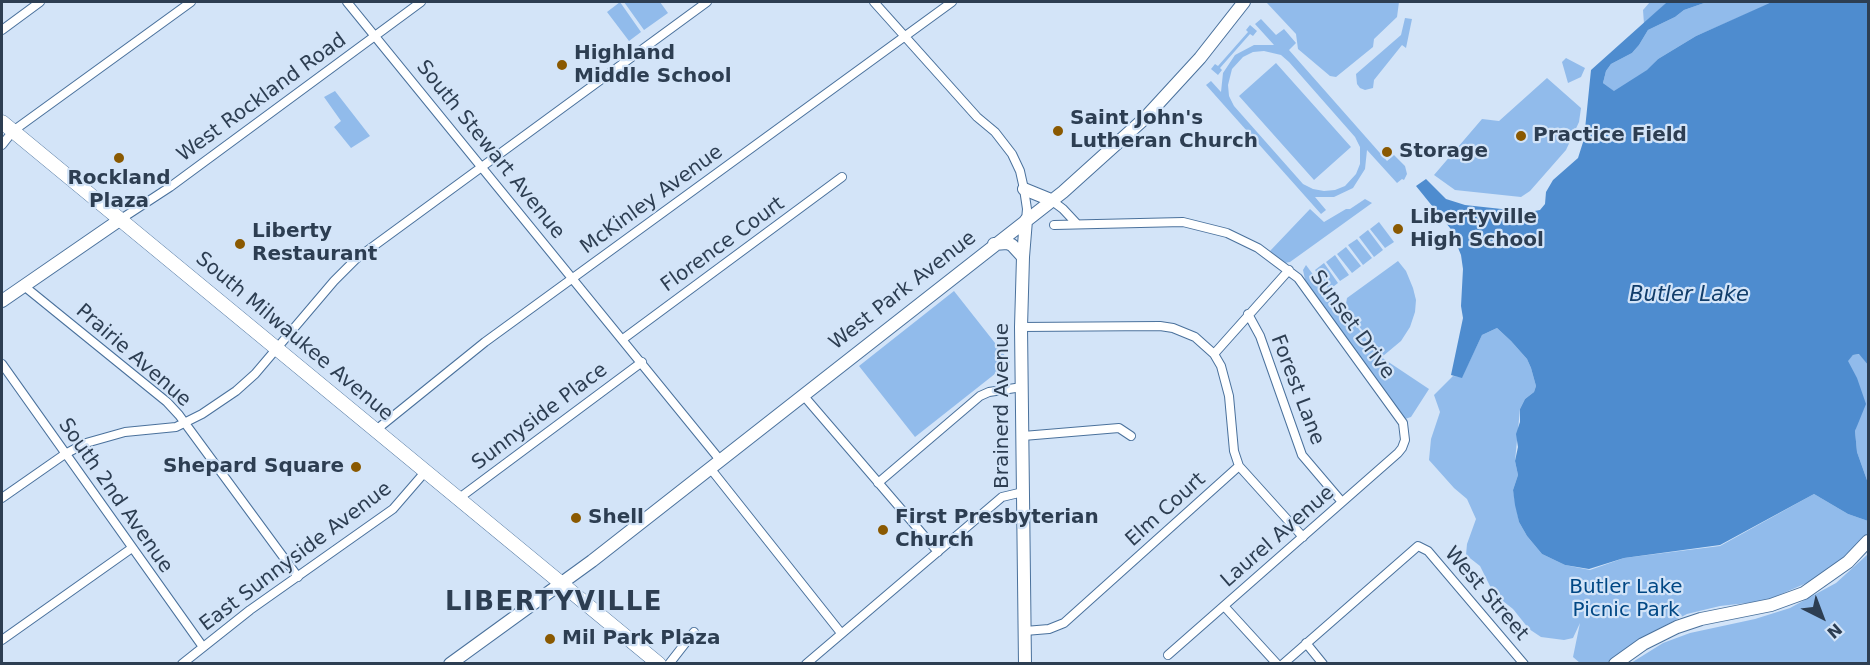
<!DOCTYPE html>
<html>
<head>
<meta charset="utf-8">
<style>
  body { margin:0 }
  #map { position:relative; width:1870px; height:665px; overflow:hidden; background:#d3e4f8; font-family:"DejaVu Sans",sans-serif }
  canvas { display:block }
  .frame { position:absolute; inset:0; border:3px solid #2d3e52; pointer-events:none }
  .north { position:absolute; left:1792px; top:587px; width:60px; height:60px; -webkit-text-stroke:4px #d3e4f8; paint-order:stroke; rotate:138deg; font-size:16px; font-weight:700; line-height:24px; text-align:center; color:#2d3e52 }
  .north::after { content:''; display:block; margin:auto; width:21px; height:27px; background:#2d3e52; clip-path:polygon(50% 0,100% 100%,50% 72%,0 100%) }
</style>
</head>
<body>
<div id="map">
<canvas width="1870" height="665"></canvas>
<div class="frame"></div>
<div class="north">N</div>
</div>
<script>
const context = document.querySelector('canvas').getContext('2d');
context.lineJoin = 'round';
function fill(path, color) { context.fillStyle = color; context.fill(path, 'evenodd'); }
const poly = rows => new Path2D(rows.map(r => 'M' + r).join(''));
function trace(path, color, width, dash) { context.strokeStyle = color; context.lineWidth = width; context.lineCap = dash ? 'butt' : 'round'; context.setLineDash(dash || []); context.stroke(path); }
function drawText(font, color, halo, rows, align = 'center') {
  context.font = font + ' "DejaVu Sans",sans-serif'; context.lineWidth = 4.5; context.setLineDash([]); context.textBaseline = 'middle'; context.strokeStyle = halo; context.fillStyle = color; for (const [text, x, y, turn = 0] of rows) {
    context.save(); context.translate(x, y); context.rotate((+turn || 0) * Math.PI / 180); context.textAlign = isNaN(turn) ? turn : align; if (halo) context.strokeText(text, 0, 0); context.fillText(text, 0, 0); context.restore();
  }
}
fill(poly([
  [620,2,641,32,629,41,607,12],
  [624,2,660,2,668,13,644,30],
  [1266,2,1399,2,1397,17,1374,39,1373,47,1336,77,1330,76,1298,49,1296,34],
  [1650,2,1667,2,1644,24,1643,10],
  [1707,2,1774,2,1696,36,1658,59,1648,70,1615,92,1603,83,1606,71,1611,64,1632,53,1639,45,1648,30,1675,17,1684,10],
  [1405,18,1412,19,1406,48,1402,45,1374,80,1373,88,1365,90,1360,88,1357,84,1356,74,1401,35],
  [1261,19,1276,35,1284,29,1296,43,1289,50,1387,161,1394,155,1405,166,1407,174,1404,180,1402,179,1397,183,1367,150,1365,169,1353,188,1334,197,1315,197,1326,210,1321,214,1206,85,1211,81,1221,92,1223,73,1235,55,1254,45,1274,45,1255,24],
  [1264,51,1281,55,1289,62,1355,137,1360,147,1360,164,1356,174,1345,186,1335,190,1324,191,1313,189,1303,184,1234,106,1229,96,1228,85,1232,69,1243,57,1253,52],
  [1250,25,1257,31,1253,36,1250,34,1220,68,1222,70,1218,75,1211,69,1215,64,1218,66,1248,32,1246,30],
  [1566,58,1585,68,1581,77,1568,83,1562,62],
  [1276,63,1351,147,1314,180,1239,96],
  [1547,78,1581,108,1579,122,1566,150,1530,191,1521,197,1455,190,1434,175,1482,119,1499,121],
  [335,91,370,136,351,148,334,127,341,121,324,97],
  [1365,199,1372,203,1290,262,1285,263,1270,251,1310,209,1324,222,1346,209,1350,209],
  [1379,222,1394,242,1385,248,1370,229],
  [1368,230,1383,250,1374,257,1359,237],
  [1357,239,1372,258,1363,265,1348,245],
  [1346,247,1361,266,1352,273,1337,254],
  [1335,255,1349,275,1340,281,1326,262],
  [1398,261,1406,271,1413,288,1416,300,1415,312,1410,327,1401,341,1383,356,1345,309,1347,298],
  [1324,263,1338,283,1329,290,1315,270],
  [1306,265,1332,300,1341,305,1378,355,1429,389,1411,417,1405,419,1306,284,1303,270],
  [954,291,1010,362,915,437,859,366],
  [1497,328,1511,341,1527,359,1531,368,1536,386,1534,392,1525,399,1520,409,1515,461,1518,475,1513,490,1519,522,1527,536,1542,554,1565,565,1590,570,1624,558,1720,546,1814,494,1848,514,1868,521,1868,533,1839,564,1816,579,1765,601,1720,606,1687,614,1636,641,1607,663,1580,663,1573,657,1580,623,1573,638,1564,640,1541,637,1529,629,1513,609,1494,594,1480,566,1466,555,1467,544,1476,519,1467,499,1454,488,1429,460,1431,439,1440,412,1434,395,1453,376,1462,377,1482,335],
  [1860,354,1868,365,1868,483,1857,452,1855,431,1858,421,1847,361,1853,355],
  [1868,554,1868,663,1631,663,1663,643,1690,633,1755,619,1790,608,1836,583]
]), '#91bbeb');
fill(poly([
  [1667,2,1707,2,1684,10,1675,17,1648,30,1639,45,1632,53,1611,64,1606,71,1603,83,1614,91,1647,70,1658,59,1696,36,1772,2,1868,2,1868,365,1859,354,1853,355,1848,361,1857,378,1866,404,1855,431,1857,452,1868,483,1868,521,1848,514,1814,494,1720,545,1624,558,1589,569,1565,565,1542,554,1527,536,1519,522,1515,505,1513,490,1518,475,1515,461,1518,447,1516,434,1520,422,1520,409,1525,399,1534,392,1536,386,1531,368,1527,359,1511,341,1497,328,1482,335,1462,378,1451,375,1463,318,1461,306,1463,269,1461,255,1450,228,1416,186,1426,179,1446,199,1465,205,1529,212,1540,210,1545,204,1546,192,1553,180,1578,158,1584,139,1591,70]
]), '#4e8ccf');
const street = poly([
  [347,2,720,460],
  [874,2,977,117,995,132,1012,154,1020,171,1024,189,1027,209,1026,220],
  [2,30,40,2],
  [2,145,13,131,191,2],
  [1051,200,1063,209,1077,224],
  [121,219,170,187,421,2],
  [1054,225,1183,222,1227,233,1258,248,1298,278,1403,423,1405,440,1402,448,1398,453,1168,655],
  [24,286,167,402,179,415,298,577],
  [1248,314,1260,336,1302,455,1342,502],
  [1021,327,1160,326,1173,328,1195,337,1214,354,1221,366,1229,396,1234,451,1239,466,1303,537],
  [623,339,842,177],
  [1214,354,1289,270],
  [2,364,203,647],
  [803,395,938,552],
  [376,430,485,342,952,2],
  [1023,436,1119,428,1131,436],
  [710,468,841,633],
  [878,483,980,396,989,392,1022,387],
  [2,498,65,454,86,443,125,432,176,427,202,414,236,391,255,374,334,281,356,259,707,2],
  [458,499,642,362],
  [1224,606,1277,664],
  [1025,631,1049,629,1064,623,1239,466],
  [2,640,132,548],
  [1306,643,1323,664],
  [182,664,250,610,393,509,425,472],
  [669,664,694,632],
  [806,664,1002,497,1023,492],
  [1283,664,1418,546,1428,551,1524,664]
]);
const secondary = poly([
  [1024,189,1051,200],
  [994,244,1007,243,1012,245,1023,257],
  [2,301,121,219],
  [450,664,592,561,1063,192,1144,119,1200,58,1244,2],
  [1025,664,1021,327,1023,257,1026,220],
  [1615,664,1643,644,1677,627,1701,619,1771,605,1804,593,1848,562,1868,541]
]);
const primary = poly([
  [2,122,659,664]
]);
trace(street, '#4a719c', 10);
trace(secondary, '#4a719c', 14);
trace(primary, '#4a719c', 15);
trace(street, '#fff', 8);
trace(secondary, '#fff', 12);
trace(primary, '#fff', 14);
for (const [x, y, r, color] of [
  [562,65,6,"#8a5901"],
  [1058,131,6,"#8a5901"],
  [1521,136,6,"#8a5901"],
  [1387,152,6,"#8a5901"],
  [119,158,6,"#8a5901"],
  [1398,229,6,"#8a5901"],
  [240,244,6,"#8a5901"],
  [356,467,6,"#8a5901"],
  [576,518,6,"#8a5901"],
  [883,530,6,"#8a5901"],
  [550,639,6,"#8a5901"]
]) { const dot = new Path2D(); dot.arc(x, y, r, 0, 2 * Math.PI); context.fillStyle = color; context.fill(dot); trace(dot, '#d3e4f8', 2); }
drawText('bold 20px', '#2d3e52', '#d3e4f8', [
  ["Highland",574,54],
  ["Middle School",574,77],
  ["Saint John's",1070,119],
  ["Lutheran Church",1070,142],
  ["Practice Field",1533,136],
  ["Storage",1399,152],
  ["Rockland",119,179,"center"],
  ["Plaza",119,202,"center"],
  ["Libertyville",1410,218],
  ["High School",1410,241],
  ["Liberty",252,232],
  ["Restaurant",252,255],
  ["Shepard Square",344,467,"right"],
  ["Shell",588,518],
  ["First Presbyterian",895,518],
  ["Church",895,541],
  ["Mil Park Plaza",562,639]
], 'left');
drawText('20px', '#2d3e52', '#d3e4f8', [
  ["West Rockland Road",262,98,-36],
  ["South Stewart Avenue",490,150,51],
  ["McKinley Avenue",652,200,-36],
  ["Florence Court",723,245,-36],
  ["West Park Avenue",903,291,-38],
  ["Sunset Drive",1352,325,54],
  ["South Milwaukee Avenue",294,337,40],
  ["Prairie Avenue",133,356,41],
  ["Forest Lane",1297,390,69],
  ["Brainerd Avenue",1003,406,-90],
  ["Sunnyside Place",540,417,-37],
  ["South 2nd Avenue",115,496,55],
  ["Elm Court",1166,510,-42],
  ["Laurel Avenue",1278,537,-41],
  ["East Sunnyside Avenue",296,557,-37],
  ["West Street",1486,594,49]
]);
drawText('20px', '#004784', '#d3e4f8', [
  ["Butler Lake",1626,588],
  ["Picnic Park",1626,611]
]);
drawText('italic 21px', '#113d6a', '#d3e4f8', [
  ["Butler Lake",1689,296]
]);
context.letterSpacing = '1.5px';
drawText('bold 26px', '#2d3e52', '#d3e4f8', [
  ["LIBERTYVILLE",554,603]
]);
context.letterSpacing = '0px';
</script>
</body>
</html>
